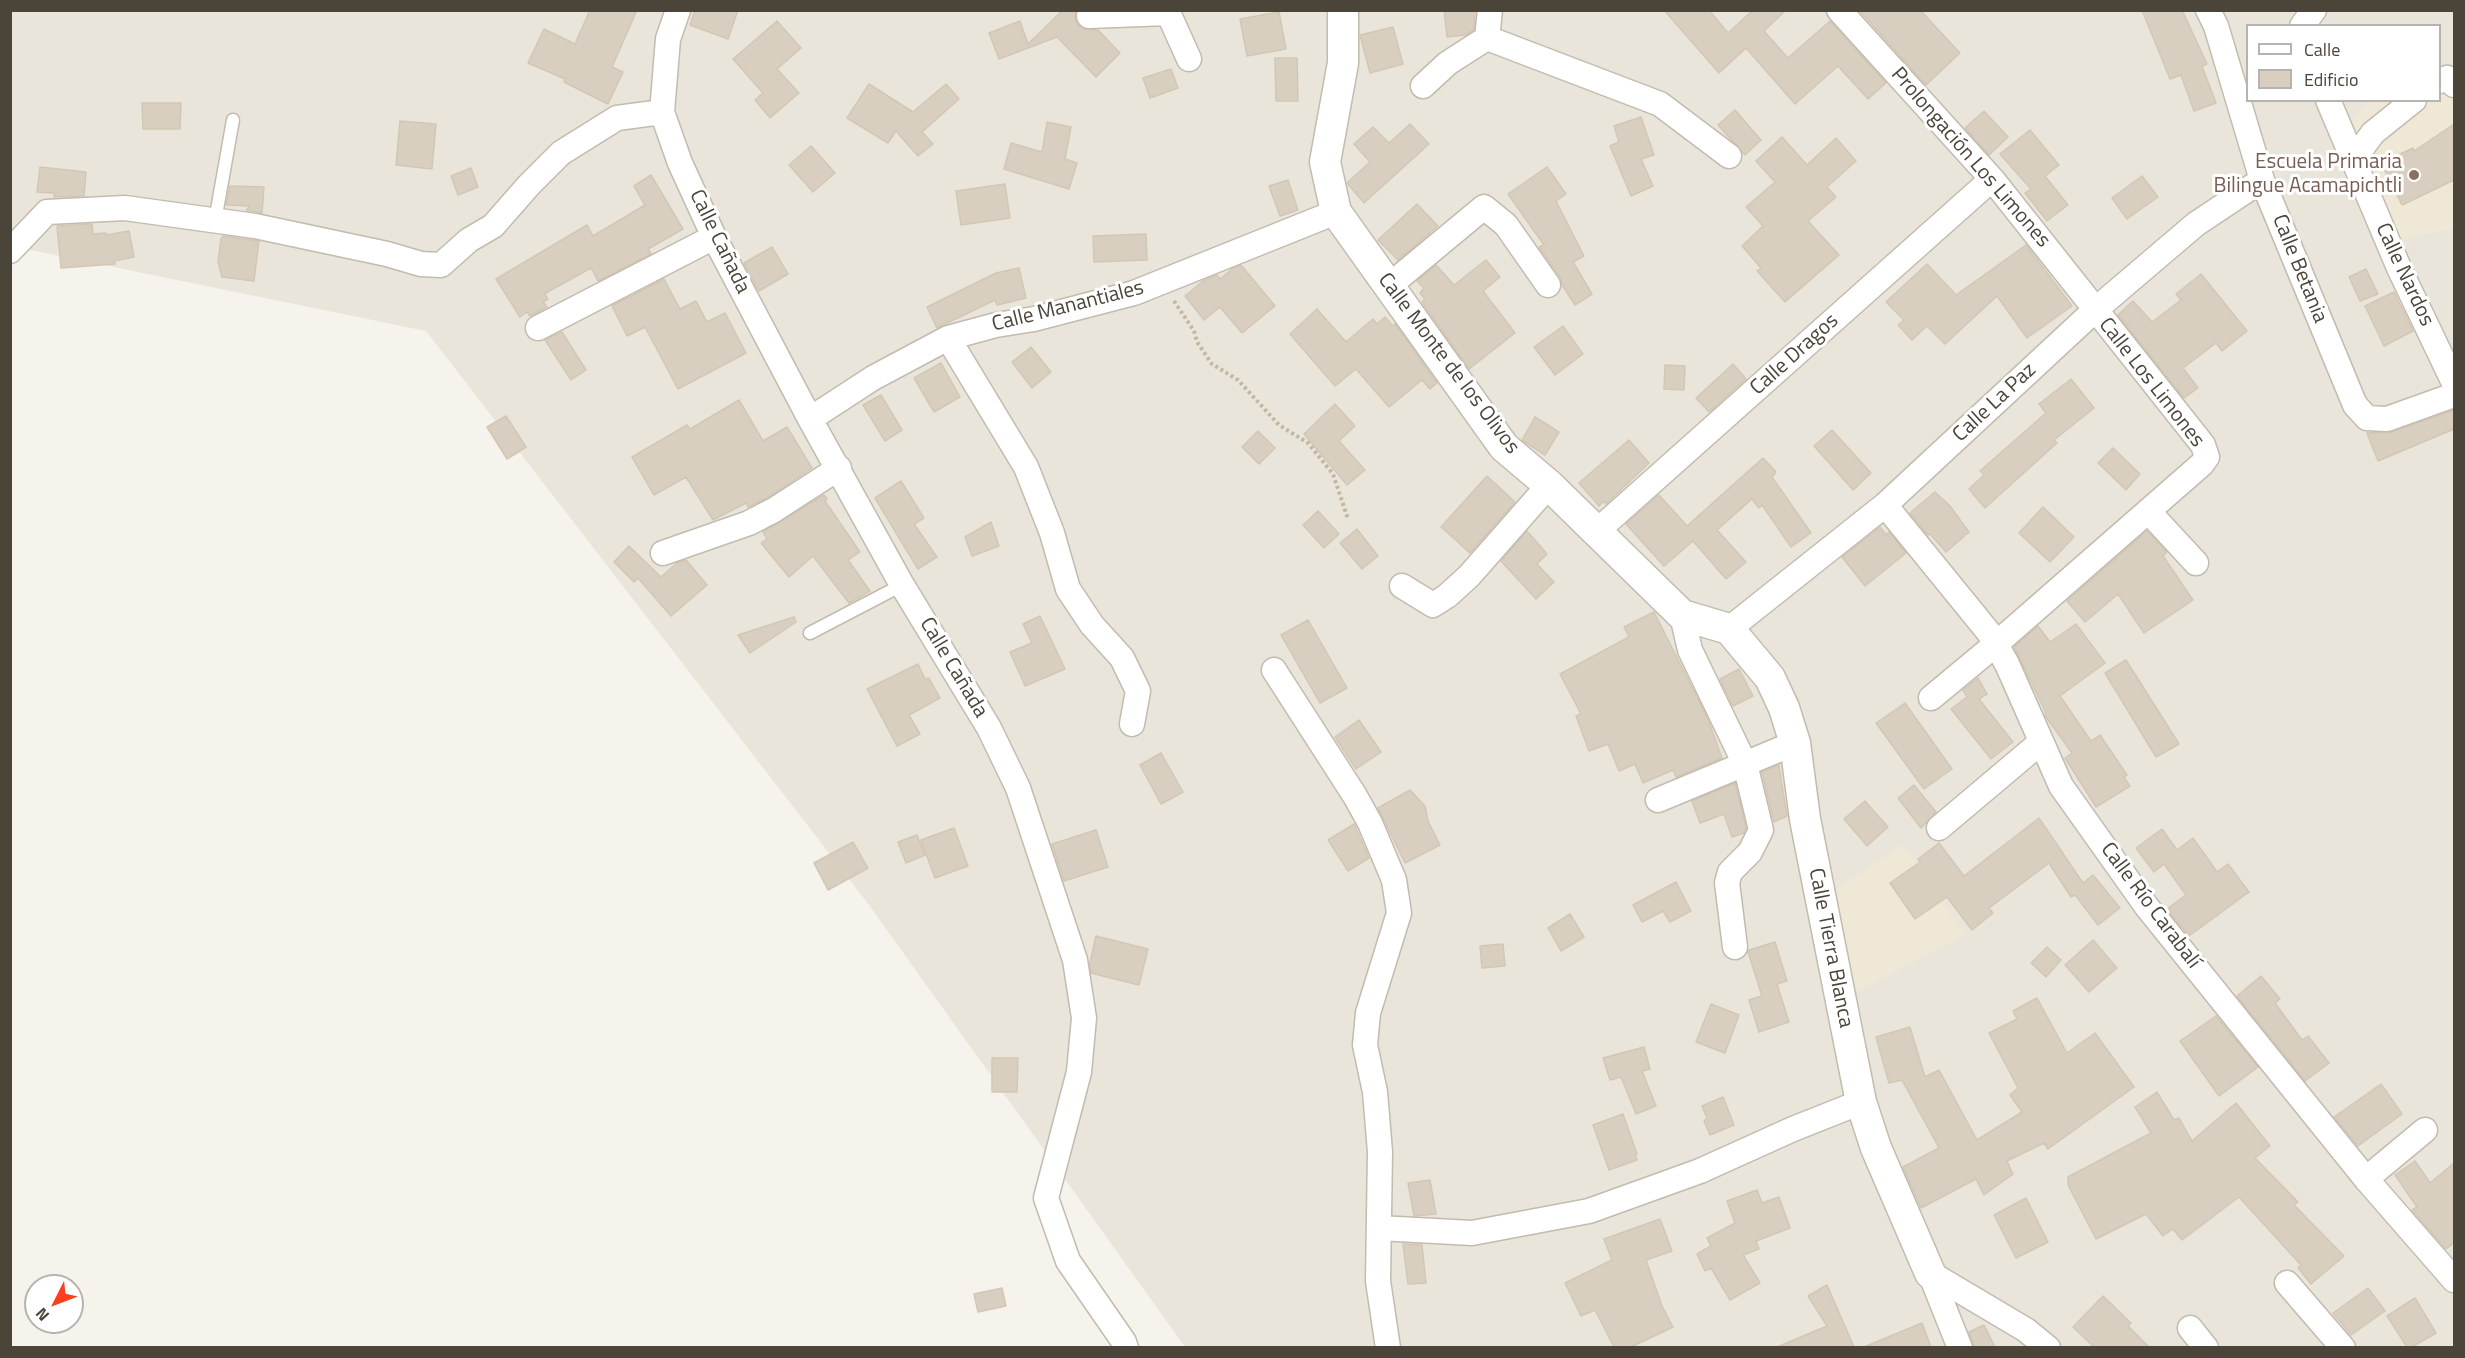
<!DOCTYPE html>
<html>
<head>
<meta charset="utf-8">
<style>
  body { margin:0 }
  #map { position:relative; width:2465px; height:1358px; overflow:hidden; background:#f6f3ec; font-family:"Titillium Web",sans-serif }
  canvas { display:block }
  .frame { position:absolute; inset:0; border:12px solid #4b4439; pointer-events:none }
  .legend { position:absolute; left:2246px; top:24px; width:195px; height:78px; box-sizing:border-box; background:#fff; border:2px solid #b7b4b0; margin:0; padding:8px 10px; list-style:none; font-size:18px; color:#4b4439 }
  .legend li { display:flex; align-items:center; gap:12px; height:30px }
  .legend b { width:30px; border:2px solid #b7b4b0 }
  .north { position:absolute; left:24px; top:1274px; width:60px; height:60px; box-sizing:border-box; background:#fff; border:2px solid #b7b4b0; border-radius:50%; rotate:228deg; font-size:16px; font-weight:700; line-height:24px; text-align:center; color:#4b4439 }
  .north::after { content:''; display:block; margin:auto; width:21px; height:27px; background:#fc3f1d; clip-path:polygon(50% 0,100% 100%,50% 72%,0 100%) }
</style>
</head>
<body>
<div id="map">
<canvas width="2465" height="1358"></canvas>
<div class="frame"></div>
<ul class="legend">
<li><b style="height:8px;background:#fff"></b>Calle</li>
<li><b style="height:16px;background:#d8cfc1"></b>Edificio</li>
</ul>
<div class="north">N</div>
</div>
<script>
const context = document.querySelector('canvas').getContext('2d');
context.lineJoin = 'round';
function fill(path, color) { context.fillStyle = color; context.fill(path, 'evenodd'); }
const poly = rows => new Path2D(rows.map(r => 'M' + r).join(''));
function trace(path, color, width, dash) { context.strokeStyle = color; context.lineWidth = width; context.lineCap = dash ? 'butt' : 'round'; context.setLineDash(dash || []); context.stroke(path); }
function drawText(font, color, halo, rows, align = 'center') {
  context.font = font + ' "Titillium Web",sans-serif'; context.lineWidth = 6; context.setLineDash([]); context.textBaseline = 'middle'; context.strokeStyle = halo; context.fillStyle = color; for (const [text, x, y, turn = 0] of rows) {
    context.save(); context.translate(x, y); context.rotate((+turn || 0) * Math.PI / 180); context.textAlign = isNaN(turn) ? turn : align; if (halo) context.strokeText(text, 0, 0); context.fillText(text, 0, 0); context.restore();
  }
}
fill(poly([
  [10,11,2454,11,2454,1347,1185,1347,869,905,426,331,11,246],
  [2248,26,2440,26,2440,100,2248,100]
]), '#eae5da');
fill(poly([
  [2440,71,2454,77,2454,228,2398,240,2353,121,2368,101,2440,100],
  [1903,844,1965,934,1847,997,1825,897]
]), '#efe8d6');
const building = poly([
  [590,10,637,10,612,67,623,72,608,104,564,82,565,79,528,63,544,29,575,44,590,10],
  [695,10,738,10,728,39,690,25,695,10],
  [1063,10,1076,10,1075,17,1077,24,1083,29,1098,30,1120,53,1096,77,1057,37,999,59,989,33,1020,21,1028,44,1063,10],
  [1444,10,1475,10,1474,30,1465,35,1447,37,1444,10],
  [1664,10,1709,10,1728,33,1753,10,1786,10,1764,31,1788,58,1830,21,1886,83,1868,99,1838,66,1795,104,1746,48,1719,73,1664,10],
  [1859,10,1920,10,1960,53,1926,85,1859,10],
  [2142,10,2182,10,2207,64,2202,66,2216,103,2194,111,2181,75,2170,79,2142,10],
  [1279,12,1286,49,1247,56,1240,19,1279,12],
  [777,21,801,48,777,69,799,93,770,118,755,100,763,93,733,59,777,21],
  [1393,27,1403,64,1370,73,1360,35,1393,27],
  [1275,58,1297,58,1298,101,1276,101,1275,58],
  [1171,69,1178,88,1150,98,1143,78,1171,69],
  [869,84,913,112,946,84,959,99,922,132,933,144,918,156,896,131,888,143,847,118,869,84],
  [142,103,181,103,180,129,143,129,142,103],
  [1735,110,1761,140,1745,155,1718,125,1735,110],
  [1984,111,2008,137,1989,155,1965,128,1984,111],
  [1641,117,1654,155,1641,159,1653,186,1631,196,1610,146,1619,142,1614,126,1641,117],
  [400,121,436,124,432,169,396,165,400,121],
  [1047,122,1071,127,1065,159,1077,163,1069,189,1004,169,1011,143,1042,152,1047,122],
  [1410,124,1429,144,1364,203,1347,183,1370,162,1354,144,1373,127,1389,143,1410,124],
  [2454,124,2454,180,2402,205,2381,163,2413,148,2414,151,2454,124],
  [2030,130,2059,165,2045,176,2068,205,2047,221,2025,193,2031,189,2000,154,2030,130],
  [1782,137,1807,165,1836,138,1856,161,1827,187,1836,197,1808,221,1839,255,1785,302,1757,271,1761,268,1742,246,1763,226,1746,207,1775,182,1756,161,1782,137],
  [811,146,835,173,813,192,789,165,811,146],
  [40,167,86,172,84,196,54,197,54,193,37,192,40,167],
  [1547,167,1566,194,1556,201,1584,256,1573,262,1592,294,1575,305,1562,285,1560,277,1539,247,1544,245,1508,194,1547,167],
  [471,168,478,187,458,195,451,176,471,168],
  [651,175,683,229,648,249,651,254,598,281,591,268,544,294,548,299,543,302,547,307,530,316,527,312,520,317,496,279,587,225,593,236,645,205,634,186,651,175],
  [2142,176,2158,197,2127,219,2112,198,2142,176],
  [1288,180,1298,210,1280,216,1269,186,1288,180],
  [1005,184,1010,218,961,225,956,191,1005,184],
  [230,186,264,187,262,213,246,210,250,206,226,205,230,186],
  [1417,204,1438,226,1398,260,1378,240,1417,204],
  [92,224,93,234,106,233,106,235,129,231,134,257,114,261,115,264,61,268,57,226,92,224],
  [1146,234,1147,260,1094,262,1093,236,1146,234],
  [223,236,259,241,254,281,222,277,218,262,221,239,223,236],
  [2026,245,2072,306,2027,338,1997,296,1945,344,1927,326,1912,340,1898,325,1904,320,1886,302,1927,264,1956,295,2026,245],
  [772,247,788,274,759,291,744,263,772,247],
  [1486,260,1500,277,1483,291,1515,333,1469,369,1422,302,1425,299,1420,293,1424,288,1417,281,1436,265,1454,285,1486,260],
  [1241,265,1275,306,1242,333,1220,307,1204,320,1185,296,1203,281,1217,275,1220,279,1232,269,1241,265],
  [1019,268,1026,298,997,305,995,300,937,328,927,307,996,273,1019,268],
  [2366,269,2378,294,2360,301,2349,277,2366,269],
  [2201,274,2247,331,2222,351,2216,343,2183,368,2198,388,2184,398,2118,315,2133,301,2152,322,2181,300,2176,294,2201,274],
  [664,279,680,309,696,301,707,322,725,313,746,353,678,389,645,327,627,336,612,306,664,279],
  [2394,292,2413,331,2384,346,2365,306,2394,292],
  [1317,309,1346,342,1373,319,1377,324,1385,317,1393,326,1395,324,1437,383,1430,389,1422,380,1389,407,1356,369,1335,386,1290,334,1317,309],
  [1563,326,1583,354,1555,375,1534,347,1563,326],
  [562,332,586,370,571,380,545,340,562,332],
  [1031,347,1051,372,1032,388,1012,362,1031,347],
  [941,363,960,397,934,412,914,378,941,363],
  [1733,364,1746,379,1709,412,1696,398,1733,364],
  [1665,365,1685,366,1684,390,1664,389,1665,365],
  [2071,379,2094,408,2054,440,2057,443,1985,508,1969,489,1984,475,1980,471,2046,413,2039,404,2071,379],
  [881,395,902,430,885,441,863,405,881,395],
  [739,400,763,441,787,427,812,468,767,498,748,507,746,503,713,520,686,477,654,495,632,457,687,425,690,429,739,400],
  [1335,404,1355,426,1339,441,1365,470,1347,485,1304,434,1335,404],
  [2454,410,2454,429,2378,461,2367,433,2392,432,2454,410],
  [506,416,526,447,507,459,487,427,506,416],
  [1535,417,1559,432,1545,455,1522,440,1535,417],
  [1832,430,1871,473,1853,490,1814,446,1832,430],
  [1258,431,1275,448,1259,464,1242,447,1258,431],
  [1629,440,1649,463,1606,504,1604,501,1599,506,1579,483,1629,440],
  [2113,448,2140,474,2126,490,2098,463,2113,448],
  [1763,458,1776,472,1772,477,1811,533,1791,547,1762,505,1759,508,1752,499,1717,530,1746,562,1726,579,1693,541,1664,566,1626,524,1659,495,1687,526,1763,458],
  [1487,476,1515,502,1470,553,1441,527,1487,476],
  [901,481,924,518,914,524,937,557,918,569,875,498,901,481],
  [1935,492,1950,506,1969,532,1946,552,1930,534,1928,535,1910,513,1935,492],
  [824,495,827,499,825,501,860,552,848,560,870,591,849,603,813,556,789,577,761,543,767,539,763,532,824,495],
  [2043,507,2074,537,2050,562,2019,533,2043,507],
  [1318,511,1339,534,1324,548,1303,525,1318,511],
  [991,522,999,546,972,556,965,537,991,522],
  [1880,527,1886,535,1889,532,1906,553,1865,586,1842,557,1880,527],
  [1357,529,1378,556,1362,569,1340,543,1357,529],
  [1527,531,1547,554,1537,564,1554,582,1536,599,1501,561,1527,531],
  [2147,531,2167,552,2163,556,2193,600,2144,633,2118,594,2085,622,2067,601,2147,531],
  [629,546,661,577,677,563,686,560,707,585,671,616,638,578,634,582,614,562,629,546],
  [1654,612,1708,719,1722,758,1676,777,1673,770,1643,783,1635,764,1619,771,1608,744,1589,751,1576,716,1581,714,1560,674,1629,637,1624,627,1654,612],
  [1040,616,1065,669,1025,686,1010,652,1032,643,1023,624,1040,616],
  [794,617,796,622,750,653,738,635,794,617],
  [1308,620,1347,688,1320,703,1281,635,1308,620],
  [2076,624,2105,663,2060,696,2091,741,2100,735,2127,775,2124,777,2130,786,2096,807,2065,758,2072,753,2046,717,2045,711,2014,647,2038,626,2050,642,2076,624],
  [2126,660,2179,744,2156,757,2105,673,2126,660],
  [918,664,925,679,929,678,940,698,909,715,920,734,897,746,867,689,918,664],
  [1739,669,1753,696,1733,706,1720,679,1739,669],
  [1978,678,1987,694,1979,699,2013,742,1991,759,1951,709,1967,697,1963,690,1978,678],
  [1905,703,1952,769,1924,789,1876,723,1905,703],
  [1359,720,1381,752,1356,769,1335,737,1359,720],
  [1161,753,1183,792,1161,804,1140,765,1161,753],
  [1779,765,1787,816,1774,822,1762,772,1779,765],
  [1735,783,1746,828,1744,833,1732,837,1724,814,1700,823,1692,801,1735,783],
  [1914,785,1936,812,1921,828,1898,798,1914,785],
  [1410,790,1425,806,1428,821,1440,845,1405,863,1378,808,1410,790],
  [1865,801,1888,827,1867,846,1844,819,1865,801],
  [2039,818,2083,883,2093,875,2120,908,2098,925,2075,895,2071,897,2049,863,1989,908,1993,913,1972,930,1947,897,1915,919,1890,883,1920,862,1918,859,1939,843,1964,876,2039,818],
  [1354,824,1369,858,1348,871,1328,840,1354,824],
  [954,828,968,866,935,878,921,840,954,828],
  [2162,829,2177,850,2193,838,2217,872,2228,864,2249,892,2189,936,2167,909,2186,895,2164,864,2154,872,2136,848,2162,829],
  [1096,830,1108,867,1064,881,1052,844,1096,830],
  [917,835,925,855,906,863,898,842,917,835],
  [853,842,868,868,828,890,814,863,853,842],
  [1676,882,1691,911,1670,922,1663,911,1642,922,1633,905,1676,882],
  [1570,914,1584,937,1561,951,1548,928,1570,914],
  [1096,936,1148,949,1139,985,1091,973,1090,963,1096,936],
  [2093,940,2117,968,2089,992,2065,965,2093,940],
  [1775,942,1787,981,1777,984,1789,1022,1759,1032,1749,1000,1762,996,1748,952,1749,950,1775,942],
  [1503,944,1505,966,1482,968,1480,946,1503,944],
  [2047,947,2061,960,2046,977,2031,963,2047,947],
  [2261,976,2280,999,2275,1003,2302,1040,2308,1036,2329,1063,2305,1081,2237,996,2261,976],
  [2037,998,2067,1053,2095,1033,2134,1087,2048,1149,2044,1143,2007,1161,2013,1174,1984,1195,1976,1179,1921,1208,1903,1167,1939,1148,1902,1080,1889,1083,1876,1037,1910,1027,1925,1077,1939,1070,1977,1140,2022,1112,2010,1095,2018,1088,1989,1033,2017,1019,2013,1011,2037,998],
  [1711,1004,1739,1015,1725,1053,1696,1042,1711,1004],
  [2216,1016,2258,1067,2219,1096,2180,1041,2216,1016],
  [1644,1047,1650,1069,1642,1071,1656,1106,1636,1114,1621,1077,1610,1080,1603,1058,1644,1047],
  [992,1058,1018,1058,1017,1092,992,1092,992,1058],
  [2381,1084,2402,1114,2358,1146,2334,1117,2381,1084],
  [2157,1092,2174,1120,2179,1118,2192,1141,2236,1103,2270,1146,2255,1158,2298,1202,2294,1205,2344,1256,2311,1284,2298,1268,2301,1265,2239,1197,2182,1240,2173,1229,2163,1236,2146,1214,2096,1239,2068,1185,2068,1177,2151,1133,2135,1107,2157,1092],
  [1723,1097,1734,1125,1710,1135,1704,1121,1707,1118,1702,1106,1723,1097],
  [1623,1114,1637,1154,1635,1155,1637,1160,1609,1170,1593,1125,1623,1114],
  [2415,1161,2430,1183,2454,1163,2454,1243,2446,1249,2412,1210,2417,1207,2395,1175,2415,1161],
  [1430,1180,1436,1214,1414,1216,1408,1183,1430,1180],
  [1757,1190,1762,1203,1779,1197,1790,1228,1756,1241,1759,1249,1743,1255,1760,1283,1730,1300,1711,1268,1705,1271,1697,1254,1711,1246,1707,1238,1735,1223,1727,1201,1757,1190],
  [2026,1198,2048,1242,2016,1258,1994,1215,2026,1198],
  [1660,1219,1672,1251,1646,1260,1662,1306,1673,1327,1631,1347,1614,1347,1595,1310,1581,1316,1565,1283,1612,1260,1604,1239,1660,1219],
  [1403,1244,1422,1245,1426,1283,1408,1284,1403,1244],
  [1827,1285,1854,1347,1777,1347,1827,1326,1808,1296,1827,1285],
  [1002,1288,1006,1306,978,1312,974,1294,1002,1288],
  [2368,1288,2385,1311,2351,1335,2333,1313,2368,1288],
  [2103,1296,2131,1323,2128,1326,2149,1347,2094,1347,2073,1327,2103,1296],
  [2415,1298,2436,1333,2412,1347,2407,1347,2387,1316,2415,1298],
  [1922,1323,1931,1347,1864,1347,1922,1323],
  [1984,1325,1995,1347,1974,1347,1969,1332,1984,1325]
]);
fill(building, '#d8cfc1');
trace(building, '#d3c7b4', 1.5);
const service = poly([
  [215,221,233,120],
  [810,633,902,585]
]);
const minor = poly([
  [678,10,668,39,662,112,680,163,714,237,810,419,902,585,989,728,1018,788,1075,960,1084,1018,1079,1072,1046,1198,1068,1261,1124,1342,1126,1348],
  [1167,10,1189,59],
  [1839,10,1992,179,2203,445,2207,457,2202,464,1996,644,1931,698],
  [2208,10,2216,26,2262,180,2355,405,2367,418,2387,419,2454,395],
  [1089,16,1168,13],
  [2302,26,2314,10],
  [1487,38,1660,104,1729,156],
  [2440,81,2447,78,2454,85],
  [1423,86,1448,63,1487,38,1490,10],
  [2328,100,2399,268,2454,383],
  [2353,160,2373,133,2414,100],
  [10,251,47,212,125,208,255,226,387,254,421,264,441,265,469,240,493,226,529,185,561,153,617,118,662,112],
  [1390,285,1484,207,1506,225,1548,285],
  [538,328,714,237],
  [948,338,1026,467,1052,533,1068,589,1092,625,1122,658,1138,691,1132,724],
  [810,419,873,378,948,338,996,325,1034,319,1134,293,1336,212],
  [1885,505,1990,634,2007,664,2061,786,2147,907,2366,1179,2454,1280],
  [2148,511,2196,563],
  [1597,531,1992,179],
  [663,553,749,523,774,510,839,468],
  [1402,586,1433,605,1447,596,1469,576,1549,485],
  [1682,615,1690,650,1745,764,1761,830,1750,852,1730,872,1727,883,1735,947],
  [1729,629,1885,505,2095,310,2196,224,2262,180],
  [1274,670,1355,796,1370,823,1394,880,1399,913,1368,1013,1365,1045,1375,1092,1380,1152,1378,1281,1388,1348],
  [1658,800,1795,743],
  [1939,828,2041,742],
  [2366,1179,2425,1130],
  [1379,1228,1472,1233,1589,1211,1700,1171,1793,1129,1861,1102],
  [1930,1273,2026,1330,2048,1348],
  [1930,1273,1960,1348],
  [2287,1283,2343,1348],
  [2190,1328,2206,1348]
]);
const tertiary = poly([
  [1343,10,1343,63,1325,162,1336,212,1504,447,1549,485,1682,615,1729,629,1770,678,1784,708,1795,743,1805,819,1861,1102,1876,1148,1930,1273]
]);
trace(service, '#c2bbae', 15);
trace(minor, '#c2bbae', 27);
trace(tertiary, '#c2bbae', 33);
trace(poly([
  [1174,301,1194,331,1197,342,1212,364,1238,380,1279,425,1308,443,1333,474,1348,519]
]), '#c4b79f', 4, [3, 3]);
trace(service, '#fff', 12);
trace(minor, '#fff', 24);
trace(tertiary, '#fff', 30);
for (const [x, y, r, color] of [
  [2414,175,6,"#8d6e63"]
]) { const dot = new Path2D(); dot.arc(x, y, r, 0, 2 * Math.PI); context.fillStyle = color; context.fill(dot); trace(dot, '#fff', 2); }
drawText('21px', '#4b4439', '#fff', [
  ["Prolongación Los Limones",1970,158,49],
  ["Calle Cañada",719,242,64],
  ["Calle Betania",2299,269,68],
  ["Calle Nardos",2404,275,65],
  ["Calle Manantiales",1068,307,-14],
  ["Calle Dragos",1795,355,-42],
  ["Calle Monte de los Olivos",1448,364,53],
  ["Calle Los Limones",2151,383,52],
  ["Calle La Paz",1995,403,-43],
  ["Calle Cañada",953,668,59],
  ["Calle Río Carabalí",2150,906,53],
  ["Calle Tierra Blanca",1830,948,79]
]);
drawText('21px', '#785e54', '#fff', [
  ["Escuela Primaria",2402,163],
  ["Bilingue Acamapichtli",2402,187]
], 'right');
</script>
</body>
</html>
